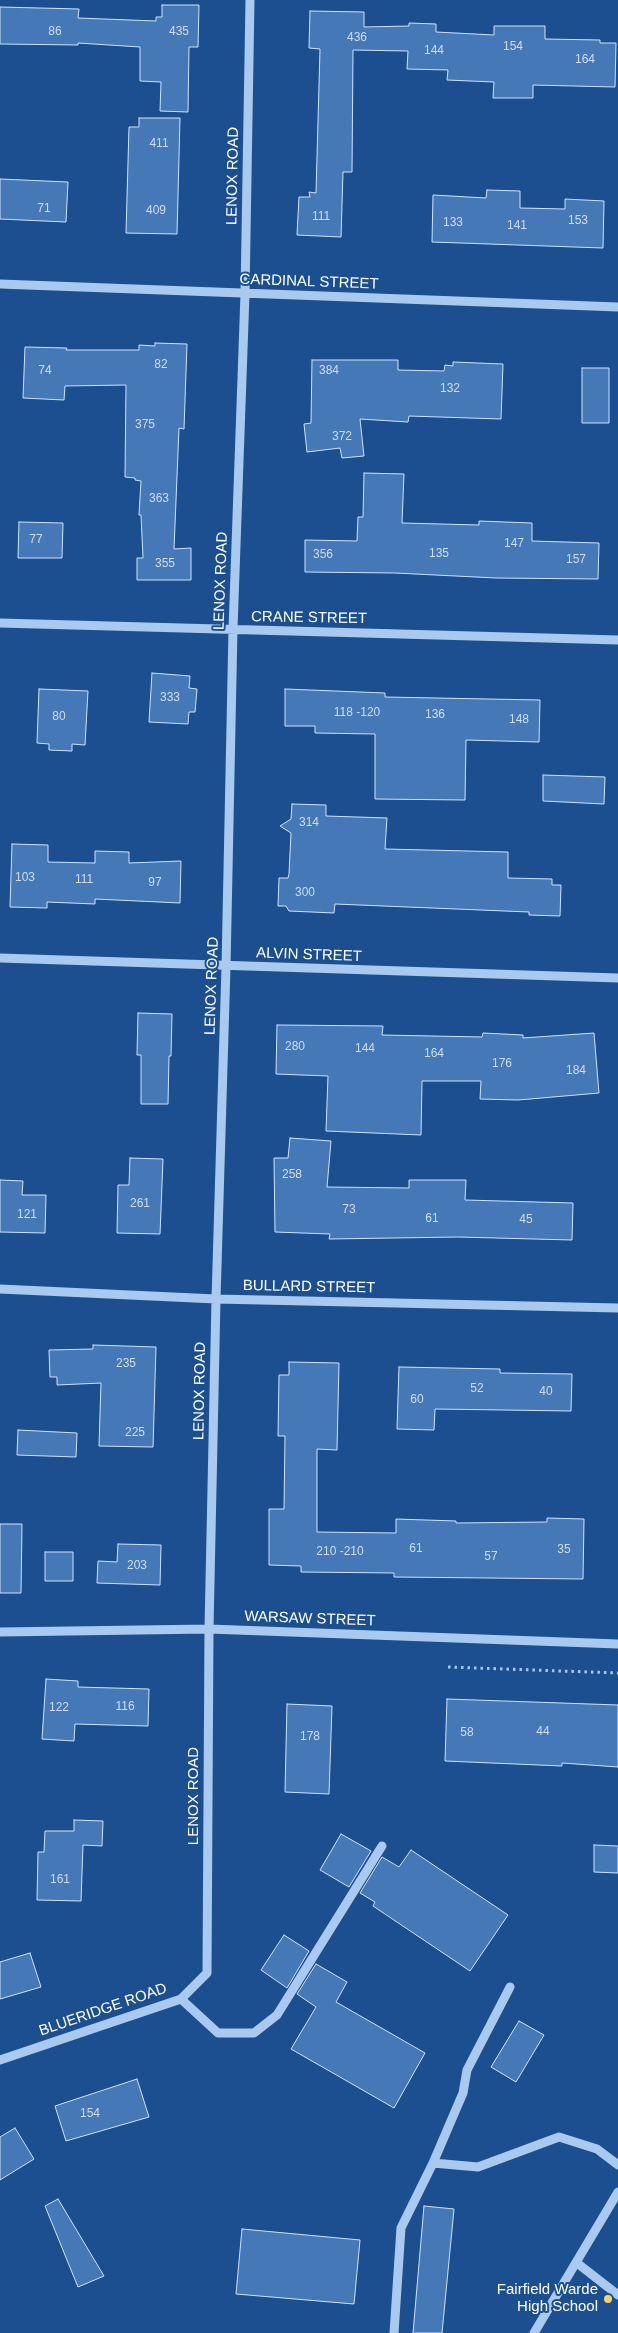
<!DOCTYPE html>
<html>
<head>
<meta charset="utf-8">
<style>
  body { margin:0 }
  canvas { display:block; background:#1b4f8f }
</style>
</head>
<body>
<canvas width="618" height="2333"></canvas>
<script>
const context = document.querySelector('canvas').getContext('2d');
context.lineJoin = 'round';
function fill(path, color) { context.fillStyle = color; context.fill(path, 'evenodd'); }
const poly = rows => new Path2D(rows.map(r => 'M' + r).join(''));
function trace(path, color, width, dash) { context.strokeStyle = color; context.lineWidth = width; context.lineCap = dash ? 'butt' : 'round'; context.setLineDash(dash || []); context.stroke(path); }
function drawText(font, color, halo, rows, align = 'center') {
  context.font = font + ' Arial,sans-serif'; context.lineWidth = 4; context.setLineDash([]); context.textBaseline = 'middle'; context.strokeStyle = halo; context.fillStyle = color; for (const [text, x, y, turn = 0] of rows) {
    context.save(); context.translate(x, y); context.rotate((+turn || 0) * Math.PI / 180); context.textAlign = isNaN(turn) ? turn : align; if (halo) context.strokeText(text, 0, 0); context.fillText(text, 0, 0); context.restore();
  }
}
const building = poly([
  [162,5,199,5,198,47,189,47,188,112,160,111,161,82,140,81,140,47,78,43,78,45,0,44,0,7,79,9,78,18,156,21,156,17,162,17,162,5],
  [310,11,364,12,364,27,409,26,409,23,436,24,436,32,494,35,494,26,545,26,545,39,600,40,600,43,616,43,615,87,533,85,533,98,493,98,494,82,447,80,448,70,407,69,408,51,353,50,352,172,343,172,341,237,297,235,299,197,310,197,309,192,316,193,320,49,309,48,310,11],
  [139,118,180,118,177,234,126,233,129,127,139,127,139,118],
  [0,179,68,182,66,222,0,219,0,179],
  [487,190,520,191,520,208,565,209,565,199,604,201,603,248,432,242,433,195,486,198,487,190],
  [155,343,187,344,184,429,179,428,174,549,191,548,191,580,137,580,137,558,143,558,141,515,139,515,141,481,135,480,135,478,125,477,126,385,65,386,64,400,23,398,25,347,67,348,66,350,139,350,139,345,155,346,155,343],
  [312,360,398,360,398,370,444,371,445,365,453,366,453,362,503,364,501,419,409,416,408,422,360,419,364,456,342,458,340,448,307,452,304,424,311,423,312,360],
  [582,368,609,368,609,423,582,423,582,368],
  [364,473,404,474,402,523,479,525,479,521,532,523,532,541,599,543,598,579,496,578,395,573,305,572,305,540,357,541,358,517,363,517,364,473],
  [19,522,63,523,62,558,18,558,19,522],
  [152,673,190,676,189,688,197,689,195,712,189,712,188,724,149,722,152,673],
  [39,689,88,691,85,745,72,744,72,751,49,750,49,744,37,743,39,689],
  [285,689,385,693,385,697,540,700,539,742,466,740,465,800,375,799,375,734,315,733,315,726,285,726,285,689],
  [543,775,605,777,604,804,543,801,543,775],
  [292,804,326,805,326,816,387,818,385,849,508,852,508,878,552,879,552,885,561,885,560,916,529,915,529,912,335,904,334,913,289,911,286,906,278,906,279,878,288,878,289,874,291,833,280,826,291,819,292,804],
  [12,844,48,845,48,862,95,863,95,851,129,852,129,863,181,861,180,903,95,899,95,904,47,902,47,908,10,907,12,844],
  [138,1013,172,1014,171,1056,169,1056,168,1104,141,1104,141,1055,137,1055,138,1013],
  [277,1025,383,1026,382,1035,482,1037,483,1033,523,1035,523,1038,594,1033,599,1093,518,1100,480,1099,481,1081,422,1081,421,1135,326,1131,328,1076,276,1074,277,1025],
  [290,1138,331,1141,327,1187,409,1188,409,1180,466,1180,465,1200,573,1203,572,1240,458,1237,329,1239,330,1234,275,1232,274,1158,288,1158,290,1138],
  [130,1158,163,1159,160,1234,117,1233,118,1185,129,1185,130,1158],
  [0,1180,23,1181,22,1195,46,1195,45,1233,0,1232,0,1180],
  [93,1345,156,1347,153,1447,99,1446,101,1383,57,1385,57,1377,50,1377,49,1350,93,1349,93,1345],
  [289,1362,339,1363,337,1450,317,1449,317,1532,396,1533,396,1519,456,1521,456,1523,547,1522,547,1518,584,1519,583,1579,394,1577,394,1573,301,1572,301,1566,269,1565,269,1509,284,1509,285,1436,278,1436,279,1375,289,1375,289,1362],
  [399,1367,500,1369,500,1373,572,1374,571,1411,435,1409,434,1430,397,1429,399,1367],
  [18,1430,77,1433,76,1457,17,1455,18,1430],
  [0,1524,22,1524,21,1593,0,1593,0,1524],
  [118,1544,161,1545,160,1585,97,1583,98,1561,117,1562,118,1544],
  [45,1552,73,1552,73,1581,45,1581,45,1552],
  [46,1679,78,1681,78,1687,149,1689,148,1726,75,1724,74,1741,42,1739,46,1679],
  [447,1699,618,1705,618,1767,562,1763,562,1766,445,1761,447,1699],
  [287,1704,332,1706,329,1794,285,1792,287,1704],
  [74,1820,103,1821,102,1846,83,1845,81,1901,37,1900,38,1852,44,1852,45,1831,74,1831,74,1820],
  [341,1834,371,1851,349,1887,320,1870,341,1834],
  [594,1845,618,1846,618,1873,594,1872,594,1845],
  [411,1850,508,1915,470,1971,373,1906,375,1902,360,1893,382,1857,399,1867,411,1850],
  [284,1935,309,1951,287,1988,261,1970,284,1935],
  [30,1953,41,1987,0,1999,0,1962,30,1953],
  [316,1964,347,1982,336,2002,425,2053,394,2108,291,2049,316,2007,297,1994,316,1964],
  [519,2021,544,2035,516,2082,491,2067,519,2021],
  [137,2079,149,2117,66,2141,55,2106,137,2079],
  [15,2128,34,2159,0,2180,0,2137,15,2128],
  [58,2199,104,2276,78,2287,45,2206,58,2199],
  [424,2206,454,2209,442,2333,413,2333,424,2206],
  [242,2229,360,2240,354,2304,236,2294,242,2229]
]);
fill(building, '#4478b7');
trace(building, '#cfe3fa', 1);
trace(poly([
  [448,1667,618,1673]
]), '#a9c9ee', 3, [2.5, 4]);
trace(poly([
  [0,284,618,307],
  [0,623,618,640],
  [0,958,618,978],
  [0,1289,216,1299,618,1308],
  [0,1632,209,1629,618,1644],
  [181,1999,218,2033,254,2033,277,2015,382,1846],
  [0,2060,181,1999,207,1973,209,1629,216,1299,226,967,233,629,245,294,250,0],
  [433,2163,478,2167,559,2137,597,2149,618,2165],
  [577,2263,618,2295],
  [394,2333,401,2228,433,2163,463,2093,467,2070,510,1987],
  [534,2333,618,2192]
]), '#a9c9ee', 9);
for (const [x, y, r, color] of [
  [608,2299,5,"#ffd166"]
]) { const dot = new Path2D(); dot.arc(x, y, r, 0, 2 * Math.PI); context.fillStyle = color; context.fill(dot); trace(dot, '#1b4f8f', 2); }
drawText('12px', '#d0dded', null, [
  ["86",55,32],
  ["435",179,32],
  ["436",357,38],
  ["154",513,47],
  ["144",434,51],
  ["164",585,60],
  ["411",159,144],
  ["71",44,209],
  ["409",156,211],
  ["111",321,217],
  ["153",578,221],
  ["133",453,223],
  ["141",517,226],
  ["82",161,365],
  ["74",45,371],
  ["384",329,371],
  ["132",450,389],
  ["375",145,425],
  ["372",342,437],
  ["363",159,499],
  ["77",36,540],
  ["147",514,544],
  ["135",439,554],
  ["356",323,555],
  ["157",576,560],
  ["355",165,564],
  ["333",170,698],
  ["118 -120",357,713],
  ["136",435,715],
  ["80",59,717],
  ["148",519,720],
  ["314",309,823],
  ["103",25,878],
  ["111",84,880],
  ["97",155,883],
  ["300",305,893],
  ["280",295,1047],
  ["144",365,1049],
  ["164",434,1054],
  ["176",502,1064],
  ["184",576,1071],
  ["258",292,1175],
  ["261",140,1204],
  ["73",349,1210],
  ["121",27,1215],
  ["61",432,1219],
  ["45",526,1220],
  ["235",126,1364],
  ["52",477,1389],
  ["40",546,1392],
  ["60",417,1400],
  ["225",135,1433],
  ["61",416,1549],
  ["35",564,1550],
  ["210 -210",340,1552],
  ["57",491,1557],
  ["203",137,1566],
  ["116",125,1707],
  ["122",59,1708],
  ["44",543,1732],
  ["58",467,1733],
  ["178",310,1737],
  ["161",60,1880],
  ["154",90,2114]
]);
drawText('15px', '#fff', '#1b4f8f', [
  ["LENOX ROAD",233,176,-89],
  ["CARDINAL STREET",309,282,2],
  ["LENOX ROAD",221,581,-88],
  ["CRANE STREET",309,618,1],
  ["ALVIN STREET",309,955,2],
  ["LENOX ROAD",212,986,-88],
  ["BULLARD STREET",309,1287,1],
  ["LENOX ROAD",200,1391,-89],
  ["WARSAW STREET",310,1619,2],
  ["LENOX ROAD",194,1796,-90],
  ["BLUERIDGE ROAD",103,2010,-19]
]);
drawText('15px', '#fff', '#1b4f8f', [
  ["Fairfield Warde",598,2290],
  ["High School",598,2307]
], 'right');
</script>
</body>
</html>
